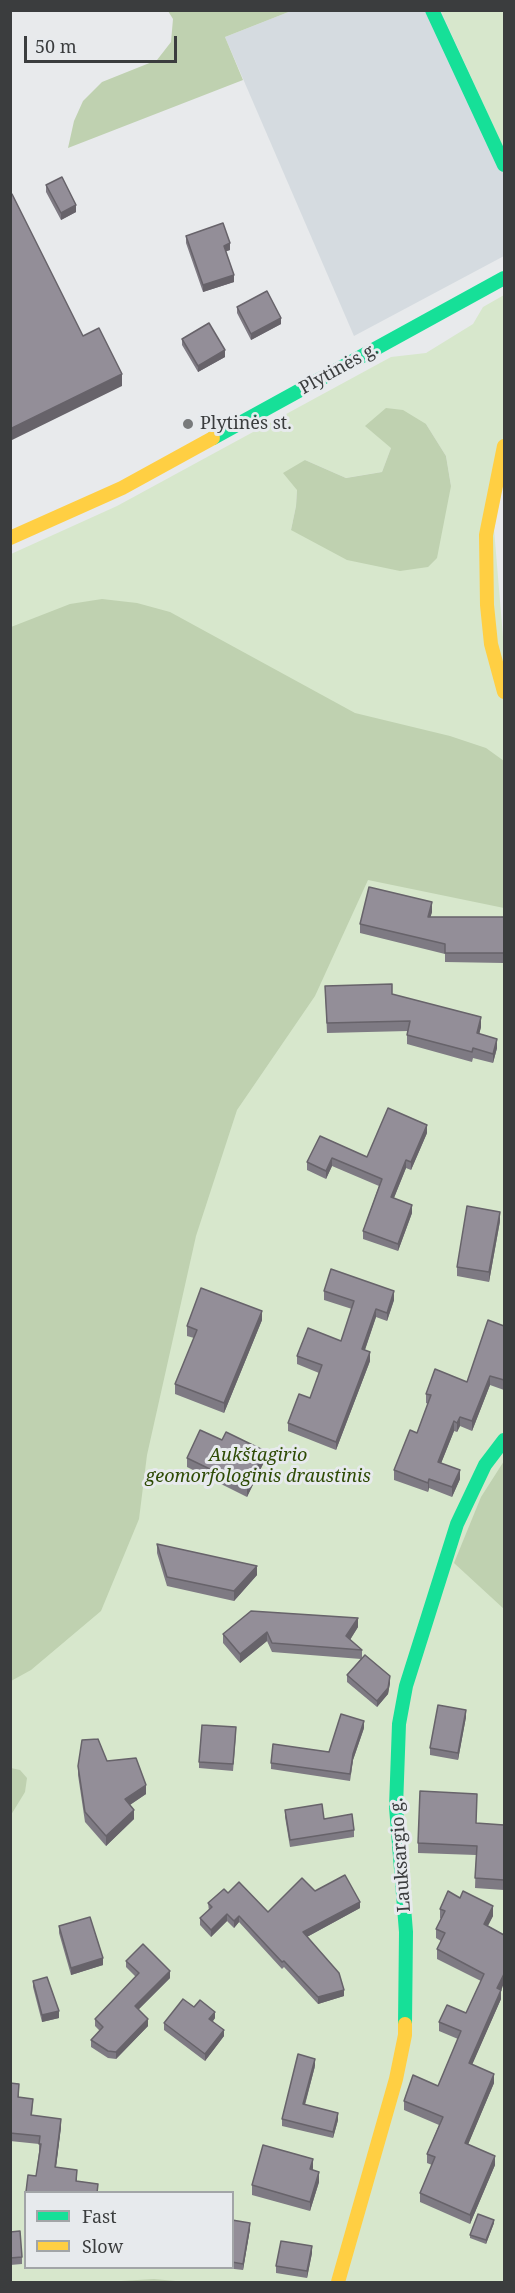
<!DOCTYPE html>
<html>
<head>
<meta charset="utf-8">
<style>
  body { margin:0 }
  #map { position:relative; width:515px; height:2293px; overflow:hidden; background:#e8eaec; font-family:"Noto Serif",serif }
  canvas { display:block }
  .frame { position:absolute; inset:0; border:12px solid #3b3d3e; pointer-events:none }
  .legend { position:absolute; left:24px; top:2191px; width:210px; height:78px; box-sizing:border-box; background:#e7eaed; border:2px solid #a2a5a7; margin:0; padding:8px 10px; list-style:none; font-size:18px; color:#3b3d3e }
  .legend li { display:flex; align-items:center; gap:12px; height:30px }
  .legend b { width:30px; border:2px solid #a2a5a7 }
  .scale { position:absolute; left:24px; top:36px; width:153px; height:27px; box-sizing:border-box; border:3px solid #3b3d3e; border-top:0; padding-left:8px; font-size:18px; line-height:21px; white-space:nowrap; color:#3b3d3e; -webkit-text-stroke:4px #e7eaed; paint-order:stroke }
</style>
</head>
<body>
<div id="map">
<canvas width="515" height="2293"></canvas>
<div class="frame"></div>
<ul class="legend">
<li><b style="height:8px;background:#16e098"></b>Fast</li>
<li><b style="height:8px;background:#ffcf43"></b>Slow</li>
</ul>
<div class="scale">50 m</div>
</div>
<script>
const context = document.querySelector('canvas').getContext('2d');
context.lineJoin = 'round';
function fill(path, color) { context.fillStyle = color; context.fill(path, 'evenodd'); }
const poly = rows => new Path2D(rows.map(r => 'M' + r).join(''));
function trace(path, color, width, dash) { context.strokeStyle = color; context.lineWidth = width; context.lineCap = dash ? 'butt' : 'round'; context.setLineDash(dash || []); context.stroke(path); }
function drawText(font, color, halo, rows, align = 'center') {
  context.font = font + ' "Noto Serif",serif'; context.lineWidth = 6; context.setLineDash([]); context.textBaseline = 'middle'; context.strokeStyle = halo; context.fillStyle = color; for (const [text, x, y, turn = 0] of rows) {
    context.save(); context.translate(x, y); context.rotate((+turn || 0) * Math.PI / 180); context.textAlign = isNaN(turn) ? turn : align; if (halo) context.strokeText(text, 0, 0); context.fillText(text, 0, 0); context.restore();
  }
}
fill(poly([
  [291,11,441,11,504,150,504,256,354,336,225,37]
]), '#d5dbe0');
fill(poly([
  [441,11,504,11,504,150],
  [504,295,504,479,494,529,504,649,504,2282,11,2282,11,554,117,506,391,357,426,353,473,324,483,307],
  [426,424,446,456,451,486,291,530,296,506,297,490,305,460,346,478,382,472,391,448],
  [26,2192,232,2192,232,2268,26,2268]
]), '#d7e7cc');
fill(poly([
  [168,11,291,11,225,37,243,80,68,148,74,121,83,101,102,82,157,60,171,42,173,19],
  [386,408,403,410,426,424,446,456,451,486,437,558,428,567,400,571,347,560,291,530,296,506,297,490,283,473,305,460,346,478,382,472,391,448,365,426],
  [102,599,137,603,170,612,355,713,450,736,486,748,504,761,504,908,368,880,315,996,237,1110,196,1236,147,1455,139,1519,101,1611,31,1670,11,1681,11,627,70,604],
  [504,1461,504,1609,454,1563,481,1497],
  [11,1768,20,1770,27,1778,25,1792,11,1815],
  [154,2279,186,2282,121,2282,121,2281]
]), '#bfd1b0');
trace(poly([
  [432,10,504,165],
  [213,438,504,278],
  [405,2024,406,1932,396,1807,399,1724,406,1686,457,1524,485,1465,504,1440]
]), '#16e098', 14);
trace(poly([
  [504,446,486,535,487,605,491,644,504,692],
  [10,538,122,488,213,438],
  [338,2282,396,2079,405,2035,405,2024]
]), '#ffcf43', 14);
fill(poly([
  [46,185,76,212,61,220,46,192],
  [186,236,230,250,226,251,234,282,203,292,186,243],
  [237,307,281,324,251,340,237,313],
  [182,339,225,357,198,372,182,345],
  [432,912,430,917,504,917,504,963,445,962,445,954,360,933,360,924],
  [325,986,392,994,481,1027,479,1034,497,1048,493,1063,473,1058,472,1062,407,1044,407,1035,408,1031,327,1033],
  [427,1133,411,1170,406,1168,394,1198,412,1213,398,1251,363,1239,363,1231,379,1186,332,1166,326,1179,307,1170,307,1162,320,1136,367,1157],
  [500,1221,489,1282,457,1276,457,1267],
  [324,1291,394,1300,387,1321,376,1317,365,1350,370,1361,336,1450,288,1431,288,1423,310,1398,319,1373,297,1364,297,1356,341,1341,352,1309,324,1300],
  [262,1320,224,1413,175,1394,175,1384,194,1338,187,1336,187,1326],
  [504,1326,504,1390,490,1385,472,1431,460,1426,457,1432,454,1431,441,1463,460,1479,452,1497,429,1488,428,1492,394,1480,394,1470,417,1433,428,1404,426,1403,426,1394,467,1382],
  [222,1440,265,1460,247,1497,187,1467,187,1458],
  [157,1544,257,1575,234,1601,167,1586,157,1553],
  [358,1627,350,1640,362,1650,362,1658,390,1683,388,1694,377,1707,347,1682,347,1675,361,1659,272,1652,267,1641,240,1663,223,1643,223,1634],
  [466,1717,458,1760,430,1755,430,1748],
  [364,1728,353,1760,350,1781,271,1769,271,1763,329,1752],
  [236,1734,233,1771,199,1768,199,1762],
  [107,1761,146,1794,130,1805,134,1819,106,1846,85,1822,78,1775,78,1766],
  [285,1810,324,1819,354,1830,354,1837,290,1847,285,1817],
  [476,1823,504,1825,504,1890,475,1888,476,1855,418,1853,418,1843],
  [315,1891,360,1908,307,1937,344,1996,318,2004,284,1967,282,1969,239,1922,234,1928,227,1921,211,1937,200,1925,200,1918,209,1911,208,1903,228,1893,268,1912],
  [440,1909,493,1916,487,1926,501,1991,501,1999,472,2064,494,2083,468,2144,495,2165,470,2224,420,2202,420,2193,432,2165,427,2163,427,2154,439,2125,404,2110,404,2101,438,2086,458,2039,439,2031,439,2022,466,2013,481,1981,437,1959,437,1949,441,1941,436,1938,436,1929,441,1919,440,1918],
  [59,1926,103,1965,71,1975,59,1933],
  [126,1961,170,1978,138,2010,148,2026,116,2059,108,2058,91,2047,91,2040,100,2031,95,2026,95,2019,136,1977,126,1967],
  [33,1981,59,2018,42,2022,33,1987],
  [194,2007,215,2018,213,2021,224,2036,205,2061,164,2030,164,2023],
  [315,2066,305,2105,338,2120,333,2138,282,2126,282,2119],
  [10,2083,19,2084,19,2097,33,2099,32,2116,61,2119,61,2127,56,2167,77,2170,77,2181,98,2184,98,2193,26,2193,26,2208,25,2208,25,2200,28,2175,36,2176,39,2152,39,2144,10,2141],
  [313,2168,312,2170,319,2182,310,2211,252,2195,252,2185],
  [232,2220,250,2229,243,2270,226,2268,232,2268],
  [494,2223,486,2244,470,2238,470,2235],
  [10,2232,22,2257,22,2264,10,2265],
  [312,2253,307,2278,276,2273,276,2266]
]), '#7e7a83');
fill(poly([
  [76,205,76,212,61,220,61,213],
  [230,243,230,250,224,252,224,246],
  [234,275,234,282,203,292,203,285],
  [281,318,281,324,251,340,251,334],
  [225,350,225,357,198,372,198,366],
  [122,374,122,386,10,441,10,429],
  [432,902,432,912,428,926,428,917],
  [481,1017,481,1027,477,1043,477,1033],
  [497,1039,497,1048,493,1063,493,1054],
  [427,1125,427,1133,411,1170,411,1162],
  [332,1158,332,1166,326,1179,326,1171],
  [406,1160,406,1168,391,1205,391,1197],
  [412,1205,412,1213,398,1251,398,1244],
  [500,1212,500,1221,489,1282,489,1272],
  [394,1291,394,1300,387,1321,387,1313],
  [376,1309,376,1317,362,1358,362,1349],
  [262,1311,262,1320,224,1413,224,1403],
  [370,1352,370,1361,336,1450,336,1442],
  [490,1376,490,1385,472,1431,472,1421],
  [460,1417,460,1426,457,1432,457,1423],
  [454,1421,454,1431,438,1471,438,1462],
  [265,1451,265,1460,247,1497,247,1487],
  [460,1470,460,1479,452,1497,452,1487],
  [429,1479,429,1488,428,1492,428,1483],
  [257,1566,257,1575,234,1601,234,1591],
  [358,1618,358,1627,346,1646,346,1636],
  [267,1632,267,1641,240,1663,240,1654],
  [390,1676,390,1683,388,1694,377,1707,377,1701],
  [466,1710,466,1717,458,1760,458,1753],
  [364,1721,364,1728,353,1760,350,1781,353,1754],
  [146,1785,146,1794,125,1808,125,1799],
  [134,1810,134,1819,106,1846,106,1836],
  [360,1902,360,1908,303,1939,303,1932],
  [493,1906,493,1916,484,1934,484,1924],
  [227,1914,227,1921,211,1937,211,1930],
  [239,1916,239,1922,234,1928,234,1921],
  [103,1958,103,1965,71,1975,71,1968],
  [170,1971,170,1978,135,2013,135,2006],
  [504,1974,504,1983,501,1991,501,1999,469,2072,469,2063,497,1988],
  [344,1990,344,1996,318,2004,318,1997],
  [59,2011,59,2018,42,2022,42,2015],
  [215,2012,215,2018,209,2026,209,2019],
  [148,2019,148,2026,116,2059,116,2052],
  [224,2030,224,2036,205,2061,205,2054],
  [315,2059,315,2066,303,2111,303,2104],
  [494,2074,494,2083,465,2152,465,2143],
  [338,2113,338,2120,333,2138,333,2132],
  [61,2119,61,2127,55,2175,55,2167],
  [495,2156,495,2165,470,2224,470,2215],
  [313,2159,313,2168,310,2179,310,2169],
  [319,2172,319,2182,310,2211,310,2202],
  [494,2220,494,2223,486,2244,486,2240],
  [250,2223,250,2229,243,2270,243,2264],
  [312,2246,312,2253,307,2278,307,2271]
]), '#67636a');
const building = poly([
  [62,177,76,205,61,213,46,185,62,177],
  [12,194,83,336,99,328,122,374,10,429,10,195,12,194],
  [223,223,230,243,224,246,234,275,203,285,186,236,223,223],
  [267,291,281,318,251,334,237,307,267,291],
  [209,323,225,350,198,366,182,339,209,323],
  [369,887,432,902,428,917,504,917,504,953,445,953,445,944,360,924,369,887],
  [392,984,392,994,481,1017,477,1033,497,1039,493,1054,473,1048,472,1052,407,1035,410,1021,327,1023,325,986,392,984],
  [388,1108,427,1125,411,1162,406,1160,391,1197,412,1205,398,1244,363,1231,382,1179,332,1158,326,1171,307,1162,320,1136,367,1157,388,1108],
  [467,1206,500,1212,489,1272,457,1267,467,1206],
  [331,1269,394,1291,387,1313,376,1309,362,1349,370,1352,336,1442,288,1423,299,1394,310,1398,322,1365,297,1356,308,1328,341,1341,354,1301,324,1291,331,1269],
  [201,1288,262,1311,224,1403,175,1384,197,1330,187,1326,201,1288],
  [488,1320,504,1326,504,1380,490,1376,472,1421,460,1417,457,1423,454,1421,438,1462,460,1470,452,1487,429,1479,428,1483,394,1470,410,1430,417,1433,431,1395,426,1394,435,1369,467,1382,488,1320],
  [200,1430,222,1440,226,1432,265,1451,247,1487,187,1458,200,1430],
  [157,1544,257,1566,234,1591,167,1577,157,1544],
  [251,1611,358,1618,346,1636,362,1650,272,1643,267,1632,240,1654,223,1634,251,1611],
  [365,1655,390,1676,388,1688,377,1701,347,1675,365,1655],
  [438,1705,466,1710,458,1753,430,1748,438,1705],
  [341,1714,364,1721,353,1754,350,1774,271,1763,273,1744,329,1752,341,1714],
  [202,1725,236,1727,233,1764,199,1762,202,1725],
  [98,1739,107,1761,136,1758,146,1785,125,1799,134,1810,106,1836,85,1812,78,1766,82,1740,98,1739],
  [420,1791,477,1794,476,1823,504,1825,504,1880,475,1878,477,1846,418,1843,420,1791],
  [322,1804,324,1819,352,1814,354,1830,290,1840,285,1810,322,1804],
  [345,1875,360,1902,303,1932,339,1973,344,1990,318,1997,284,1961,282,1962,239,1916,234,1921,227,1914,211,1930,200,1918,212,1907,208,1903,224,1889,228,1893,239,1882,268,1912,302,1878,315,1891,345,1875],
  [448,1891,460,1898,463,1891,493,1906,484,1924,504,1935,504,1974,497,1988,501,1990,469,2063,494,2074,465,2143,495,2156,470,2215,420,2193,435,2157,427,2154,443,2117,404,2101,413,2075,438,2086,461,2031,439,2022,447,2005,466,2013,484,1974,437,1949,445,1933,436,1929,445,1911,440,1909,448,1891],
  [90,1917,103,1958,71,1968,59,1926,90,1917],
  [143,1944,170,1971,135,2006,148,2019,116,2052,108,2051,91,2040,103,2027,95,2019,139,1973,126,1961,143,1944],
  [47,1977,59,2011,42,2015,33,1981,47,1977],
  [183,1999,194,2007,200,2000,215,2012,209,2019,224,2030,205,2054,164,2023,183,1999],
  [298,2054,315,2059,303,2104,338,2113,333,2132,282,2119,298,2054],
  [10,2083,19,2084,18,2097,33,2099,31,2115,61,2119,55,2167,77,2170,76,2181,98,2184,97,2193,26,2193,26,2200,25,2200,28,2175,36,2176,41,2144,39,2144,40,2136,10,2133,10,2083],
  [263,2145,313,2159,310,2169,319,2172,310,2202,252,2185,263,2145],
  [478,2214,494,2220,486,2240,470,2235,478,2214],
  [232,2220,250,2223,243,2264,232,2262,232,2220],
  [20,2231,22,2257,10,2258,10,2232,20,2231],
  [281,2241,312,2246,307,2271,276,2266,281,2241]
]);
fill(building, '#938e98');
trace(building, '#67636a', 1.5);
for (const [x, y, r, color] of [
  [188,424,6,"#787a7b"]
]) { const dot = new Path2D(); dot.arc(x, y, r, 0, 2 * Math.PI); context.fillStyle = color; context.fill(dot); trace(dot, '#e7eaed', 2); }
drawText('18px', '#3b3d3e', '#e7eaed', [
  ["Plytinės g.",339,369,-29],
  ["Lauksargio g.",401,1855,-94]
]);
drawText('18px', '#3b3d3e', '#e7eaed', [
  ["Plytinės st.",200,424]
], 'left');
drawText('italic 18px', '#2e4b05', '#e7eaed', [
  ["Aukštagirio",258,1456],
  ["geomorfologinis draustinis",258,1477]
]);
</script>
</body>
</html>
